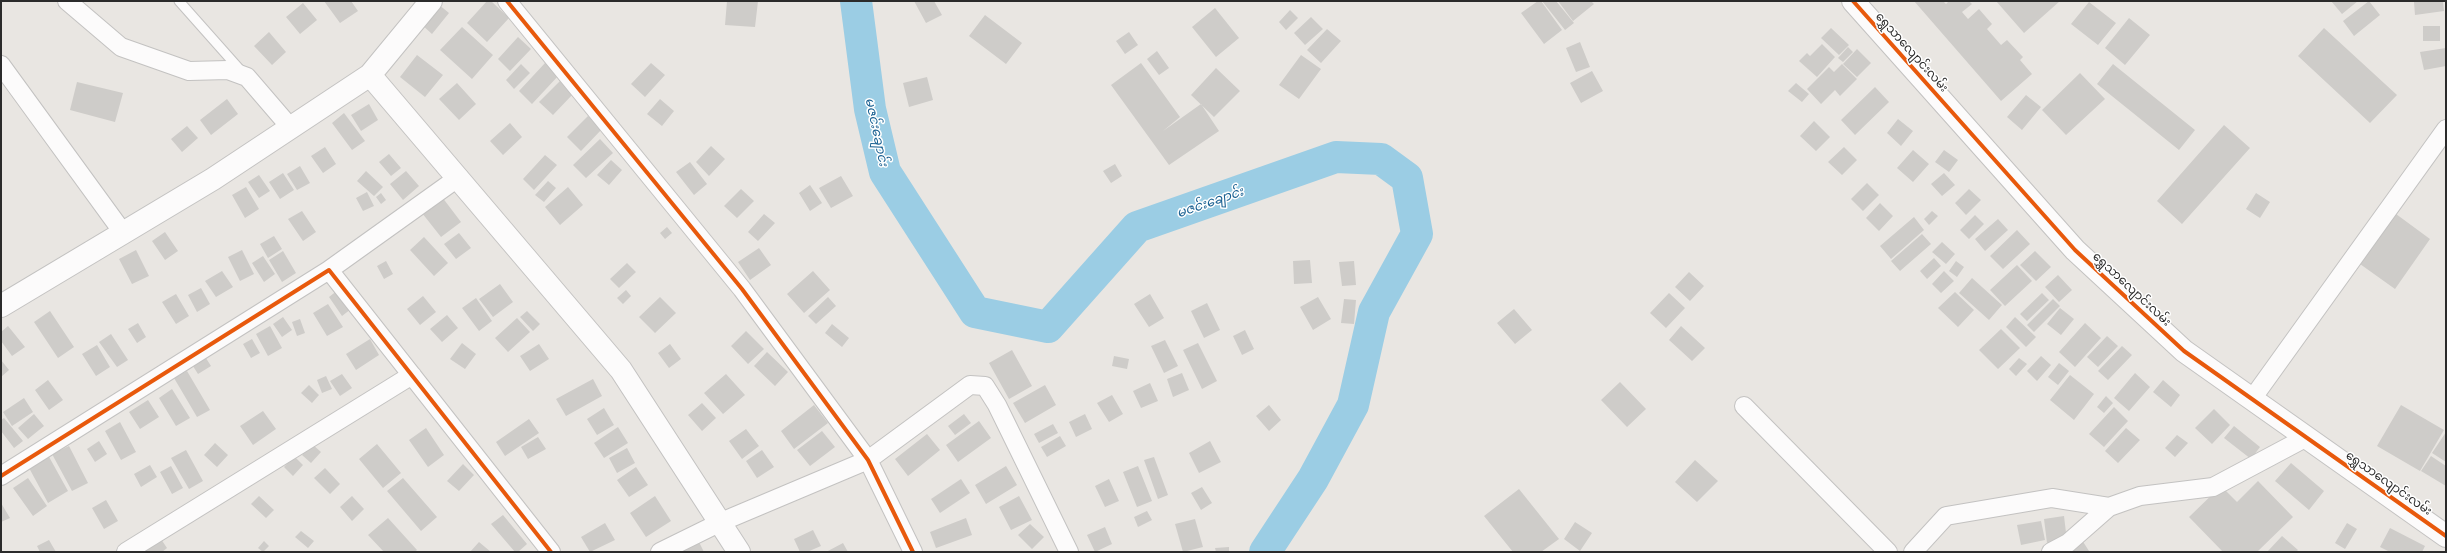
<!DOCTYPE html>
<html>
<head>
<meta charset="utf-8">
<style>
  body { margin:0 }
  #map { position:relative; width:2447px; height:553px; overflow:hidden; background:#e9e6e2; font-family:Barlow,sans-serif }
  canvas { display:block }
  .frame { position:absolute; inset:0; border:2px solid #2b2b2b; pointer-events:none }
</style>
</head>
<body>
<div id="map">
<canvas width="2447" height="553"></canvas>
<div class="frame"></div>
</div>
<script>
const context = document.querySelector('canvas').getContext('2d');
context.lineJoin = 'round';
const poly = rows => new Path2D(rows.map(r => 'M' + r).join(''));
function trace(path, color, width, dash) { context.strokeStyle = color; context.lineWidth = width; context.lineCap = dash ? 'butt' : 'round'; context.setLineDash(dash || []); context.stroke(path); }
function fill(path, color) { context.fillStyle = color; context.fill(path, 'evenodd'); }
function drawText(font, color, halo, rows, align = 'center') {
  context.font = font + ' Barlow,"Noto Sans Myanmar",sans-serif'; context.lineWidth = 3; context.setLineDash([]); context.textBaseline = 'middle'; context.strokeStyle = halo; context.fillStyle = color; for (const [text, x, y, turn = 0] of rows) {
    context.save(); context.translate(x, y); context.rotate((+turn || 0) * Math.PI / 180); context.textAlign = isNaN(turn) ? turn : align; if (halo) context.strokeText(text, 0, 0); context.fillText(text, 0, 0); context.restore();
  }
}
trace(poly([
  [856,1,870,109,885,172,975,312,1048,327,1137,227,1336,157,1381,159,1407,178,1417,234,1374,312,1353,405,1313,479,1265,552]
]), '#9bcde4', 32);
fill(poly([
  [324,1,351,1,358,11,340,23],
  [487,1,491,1,509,18,487,42,467,23],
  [727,1,758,1,755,27,725,25],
  [914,1,934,1,942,15,926,23],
  [1538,1,1541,1,1562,30,1544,44,1521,13],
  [1542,1,1556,1,1574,23,1565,30],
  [1558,1,1591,1,1594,4,1573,21],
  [1914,1,1943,1,1946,4,1949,1,1969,1,1972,4,1962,12,1968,19,1979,9,1992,24,1987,29,2001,45,2007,40,2023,57,2020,60,2032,74,2001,101],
  [1996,1,2060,1,2024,33],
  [2331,1,2358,1,2342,14],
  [2369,1,2380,15,2354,36,2343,21],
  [2443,1,2444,11,2415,15,2414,2],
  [2089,2,2116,23,2098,45,2071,24],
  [303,3,317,20,300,34,286,17],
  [438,4,449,13,432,34,421,24],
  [1215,8,1239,38,1216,57,1192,27],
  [1290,10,1298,18,1286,30,1279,22],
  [985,15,1022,43,1006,64,969,36],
  [1311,17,1323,29,1305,45,1294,33],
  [2129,18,2150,35,2125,65,2105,48],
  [2423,26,2440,26,2440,41,2423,41],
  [462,27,493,55,472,79,440,50],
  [1831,28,1849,45,1839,55,1821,38],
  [2324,28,2397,95,2370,123,2298,56],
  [1327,29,1341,41,1321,63,1307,50],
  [269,32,286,52,272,65,254,46],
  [1129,32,1138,45,1125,54,1116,41],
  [518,37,531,49,510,71,498,59],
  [1580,42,1590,67,1576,72,1566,48],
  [1822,44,1835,57,1817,77,1799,61,1807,53,1810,56],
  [1848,47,1853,52,1843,62,1838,58],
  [2446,48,2446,66,2424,70,2420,52],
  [1857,49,1871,63,1857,77,1843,64],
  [1157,51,1169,68,1159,75,1147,59],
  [417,55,443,75,425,97,400,77],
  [1301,55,1321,69,1299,99,1279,85],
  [545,63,559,75,532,104,519,91],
  [651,63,665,75,645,97,631,84],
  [1141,63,1180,117,1163,131,1201,104,1219,131,1169,165,1111,85],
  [521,64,530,73,514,89,506,80],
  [1842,64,1857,79,1840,96,1835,90,1821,104,1807,89,1829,67,1834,72],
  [2113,64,2195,130,2179,150,2097,84],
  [1216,68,1240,91,1214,117,1191,95],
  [1592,71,1603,91,1581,103,1570,83],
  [2080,73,2105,99,2066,135,2042,110],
  [927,77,933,100,909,107,903,83],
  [560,81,573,94,553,115,539,102],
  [77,82,123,93,115,122,70,110],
  [457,83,476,104,459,120,439,99],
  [1796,83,1809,94,1802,102,1788,91],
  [1875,87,1889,102,1855,135,1841,120],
  [2026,95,2041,107,2022,130,2007,117],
  [227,99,238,114,211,135,200,120],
  [660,99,674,111,662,126,647,114],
  [369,104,378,120,361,131,351,115],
  [344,113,365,141,352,150,332,123],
  [588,116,602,129,581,151,567,137],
  [1898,119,1913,131,1901,146,1887,133],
  [1814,121,1830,137,1816,151,1800,136],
  [510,123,522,137,503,155,490,141],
  [2224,125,2250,148,2182,224,2157,201],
  [187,126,198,138,182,152,171,139],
  [600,139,613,153,586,178,573,165],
  [711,146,725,159,709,176,696,162],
  [325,147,336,164,323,173,311,156],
  [1844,147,1857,160,1842,175,1828,162],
  [1913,150,1929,164,1913,182,1897,168],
  [1944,150,1958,160,1949,172,1935,162],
  [389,154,401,168,391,176,379,162],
  [545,155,557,165,534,190,523,179],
  [611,160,622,170,609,185,597,175],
  [690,162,707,184,694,195,676,172],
  [1115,164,1122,176,1111,183,1103,171],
  [300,166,310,183,297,190,287,174],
  [366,171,383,187,374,196,357,181],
  [406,171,419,186,403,200,390,184],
  [283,173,294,190,280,199,269,182],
  [1944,173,1955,185,1942,196,1931,184],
  [259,175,270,191,259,198,248,182],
  [841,176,853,196,831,208,819,188],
  [548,181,556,188,544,202,535,195],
  [1867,183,1879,195,1863,211,1851,199],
  [810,185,822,203,810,211,799,193],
  [246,187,259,209,245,218,232,195],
  [568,187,583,205,560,225,545,207],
  [741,189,754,201,737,218,724,206],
  [1969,189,1981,200,1966,215,1955,203],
  [367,192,374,206,363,211,356,198],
  [381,193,386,200,381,204,376,197],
  [2256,193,2270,202,2260,218,2246,209],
  [442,197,461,222,441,237,422,213],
  [1880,203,1893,216,1879,231,1866,218],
  [302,211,316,232,303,241,288,219],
  [1932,211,1938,216,1929,225,1924,219],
  [764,214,775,223,758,241,748,232],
  [2396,214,2430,239,2395,289,2360,264],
  [1975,215,1984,224,1969,239,1960,230],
  [1914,217,1924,230,1891,259,1880,246],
  [1998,219,2008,230,1985,251,1975,239],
  [667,227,672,233,665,239,660,233],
  [2017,230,2030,244,2003,269,1990,256],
  [165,232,178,251,165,260,152,241],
  [459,233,471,248,456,259,444,244],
  [1922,234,1931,244,1900,271,1891,261],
  [274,236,282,249,268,258,260,244],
  [424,237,448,263,434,276,410,250],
  [1942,242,1955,254,1946,264,1932,252],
  [759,248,771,265,750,280,738,262],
  [136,250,149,276,132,284,119,259],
  [242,250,254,274,240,281,228,257],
  [283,251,296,273,282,282,269,260],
  [2035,251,2051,267,2036,281,2020,265],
  [263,256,275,274,264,282,252,263],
  [1934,258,1941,266,1927,279,1920,271],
  [1310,260,1312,283,1294,284,1293,261],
  [386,261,393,274,384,279,377,266],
  [1354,261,1356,285,1342,286,1339,262],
  [1956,261,1964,267,1957,277,1949,271],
  [627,263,636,272,619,288,610,279],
  [2017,265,2032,281,2005,306,1990,290],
  [222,271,233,287,216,297,205,281],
  [813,271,830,290,804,313,787,294],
  [1944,271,1954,281,1941,293,1932,284],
  [1689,272,1704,286,1690,301,1675,287],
  [2058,275,2072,290,2059,302,2045,287],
  [1972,278,2002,305,1989,320,1959,293],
  [500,284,513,302,493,317,479,299],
  [201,288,210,304,197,312,188,295],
  [338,290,351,309,342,316,329,297],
  [626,290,631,296,623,304,617,298],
  [1955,292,1974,310,1958,327,1938,308],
  [1669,293,1685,308,1666,328,1650,313],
  [2042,293,2049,300,2027,321,2020,314],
  [176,294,189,316,176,324,162,302],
  [1150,294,1164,318,1149,327,1134,304],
  [423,296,436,312,420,325,407,309],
  [660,297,676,313,655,333,639,317],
  [828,297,836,306,816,324,808,316],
  [1318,297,1331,319,1313,330,1300,307],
  [476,298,492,321,479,331,462,308],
  [1344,299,1356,300,1354,324,1341,323],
  [2053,299,2060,306,2034,332,2027,325],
  [1207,303,1220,330,1204,338,1191,311],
  [328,304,343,327,327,336,313,313],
  [2060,308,2074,319,2061,335,2047,324],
  [1514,309,1532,330,1515,344,1497,323],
  [50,311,74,347,58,358,34,322],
  [527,311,540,324,533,331,520,317],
  [447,315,458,328,442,342,430,329],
  [283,317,292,330,282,337,273,324],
  [2015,317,2036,337,2026,347,2006,327],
  [517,318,530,332,508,352,495,338],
  [300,319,305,333,297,336,292,322],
  [138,323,146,337,137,343,128,329],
  [2085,323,2101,338,2075,367,2059,352],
  [832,324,849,338,842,347,825,333],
  [8,326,25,347,12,356,1,341,1,332],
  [270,326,282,348,268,356,256,334],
  [1681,326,1705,348,1692,361,1669,340],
  [2001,329,2020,348,1998,369,1979,350],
  [1245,330,1254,349,1242,355,1233,336],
  [746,331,764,349,748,364,731,346],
  [111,334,128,360,117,367,99,342],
  [2107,336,2118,346,2098,367,2087,357],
  [252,339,260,353,251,358,243,344],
  [370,339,379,355,356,370,346,354],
  [1165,340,1178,366,1164,373,1151,346],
  [462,343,476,354,465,369,450,359],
  [1198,343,1217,381,1202,389,1183,350],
  [539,344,549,359,530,371,520,356],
  [670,344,681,359,669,368,658,353],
  [97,345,110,367,96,376,82,354],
  [2122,346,2132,355,2108,380,2098,371],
  [1012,350,1032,386,1009,399,989,363],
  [767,352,788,372,775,386,754,366],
  [204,355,211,366,198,374,191,363],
  [1114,356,1129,359,1127,369,1112,366],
  [2041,356,2051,365,2037,381,2027,371],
  [2019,358,2027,364,2016,376,2009,369],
  [1,360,9,370,1,377],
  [2059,363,2069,371,2058,385,2048,377],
  [187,371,210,410,197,417,174,378],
  [1182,373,1189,390,1173,397,1167,379],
  [2135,373,2150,387,2129,411,2114,398],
  [342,374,352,388,340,396,330,381],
  [726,374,745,395,723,414,704,393],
  [2070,375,2094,394,2074,420,2050,400],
  [326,376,332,389,322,393,317,380],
  [593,379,602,396,566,416,556,399],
  [48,380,63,400,49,410,35,390],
  [2163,380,2180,395,2171,407,2153,392],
  [1620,382,1646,409,1627,427,1601,400],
  [1150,383,1158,401,1141,408,1133,391],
  [309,385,319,395,312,403,301,393],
  [1045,385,1056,405,1025,423,1013,403],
  [172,389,190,418,176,426,159,398],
  [1112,395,1123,414,1109,422,1097,403],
  [2106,396,2113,403,2104,413,2097,407],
  [24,398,33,412,12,426,3,412],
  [148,400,159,417,140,429,129,412],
  [702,403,716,418,702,431,688,415],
  [814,405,828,423,794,449,781,431],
  [1269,405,1281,420,1269,431,1256,416],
  [2401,405,2444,430,2420,471,2377,446],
  [2114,407,2128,421,2104,447,2089,434],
  [604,408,614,425,597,435,587,419],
  [2214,409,2230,425,2212,444,2195,428],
  [263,411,276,429,253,445,240,426],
  [34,414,44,426,28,439,18,428],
  [964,414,971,423,955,435,948,426],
  [1085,414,1092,429,1076,437,1069,422],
  [4,418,23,441,14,448,1,431,1,420],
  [529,419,539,433,505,456,496,442],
  [979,421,991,438,958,462,946,445],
  [120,422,136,452,121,460,105,431],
  [1053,424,1058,433,1039,443,1034,434],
  [2234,426,2260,447,2251,459,2224,438],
  [618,427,628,443,604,458,594,443],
  [426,428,444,455,428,467,409,440],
  [2126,428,2140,440,2118,463,2105,451],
  [746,429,759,446,742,459,729,441],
  [822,431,835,447,810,466,797,450],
  [2446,432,2446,462,2432,453],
  [927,434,940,450,908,476,895,459],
  [2177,435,2188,443,2175,457,2165,448],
  [1060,436,1066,446,1047,457,1041,447],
  [538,437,546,449,528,459,521,447],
  [99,441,107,454,95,462,87,449],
  [1210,441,1221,462,1199,473,1189,453],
  [215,443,228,455,217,467,204,455],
  [312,444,321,452,311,463,302,455],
  [377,444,401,473,383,488,359,459],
  [69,446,88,483,72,491,52,454],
  [627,448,635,463,617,473,609,458],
  [186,450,203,481,189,489,171,458],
  [762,450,774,467,757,478,746,461],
  [48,455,68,491,48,503,28,466],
  [294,456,303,465,293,476,284,467],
  [2431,456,2446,466,2446,486,2421,471],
  [1154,457,1168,495,1158,499,1144,460],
  [1695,460,1718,481,1697,502,1675,482],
  [2291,463,2324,491,2309,510,2275,481],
  [463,464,474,475,459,491,447,481],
  [150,465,157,477,141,487,134,474],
  [171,466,183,488,172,494,160,472],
  [1006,466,1017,485,986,504,975,485],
  [1138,466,1152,501,1137,507,1123,472],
  [636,467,648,485,629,497,617,480],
  [325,468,340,484,330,494,314,478],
  [28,478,47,506,33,516,13,488],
  [403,478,437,517,421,531,387,491],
  [961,479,970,493,940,513,931,499],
  [1109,479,1119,501,1105,507,1095,486],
  [2258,481,2293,517,2257,552,2223,552,2189,517,2221,486,2237,502],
  [1202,487,1212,503,1201,510,1191,493],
  [1519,489,1559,539,1541,552,1513,552,1484,516],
  [259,496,274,510,266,518,251,504],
  [352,496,364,509,352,521,340,507],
  [655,496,671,521,646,537,630,513],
  [1019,496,1032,520,1011,530,999,507],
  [106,500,118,521,104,529,92,508],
  [1,503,10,518,1,522],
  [1147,511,1152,520,1138,527,1134,517],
  [503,515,527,544,518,552,515,552,491,524],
  [2064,516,2067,541,2047,543,2044,519],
  [388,518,417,550,415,552,384,552,368,535],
  [966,518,972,535,936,548,930,532],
  [1195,519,1203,547,1183,552,1175,524],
  [2041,521,2045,540,2021,545,2017,525],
  [1575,522,1592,533,1580,551,1564,539],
  [605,523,615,540,590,552,581,537],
  [2347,523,2357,529,2345,549,2335,543],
  [1030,524,1044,537,1032,549,1018,535],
  [1105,527,1112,544,1095,552,1087,535],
  [2390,528,2425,546,2422,552,2390,552,2380,547],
  [813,530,821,546,807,552,800,552,794,539],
  [301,531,314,541,308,548,295,537],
  [2282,536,2298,550,2296,552,2267,552],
  [2080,537,2089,551,2057,552],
  [161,539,167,548,162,552,143,552],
  [49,540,56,552,40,552,37,546],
  [698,540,704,552,673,552],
  [264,541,269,546,263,552,258,548],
  [479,542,491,552,470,552],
  [843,543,848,552,826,552],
  [1229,547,1229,552,1216,552,1215,548]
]), '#ceccc9');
const lane = poly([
  [179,1,242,72]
]);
const street = poly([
  [67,1,121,47,189,71,228,70,247,77,290,127],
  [507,1,742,289,868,460,913,552],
  [1,65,124,234],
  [329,270,459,177],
  [2252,399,2446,129],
  [1744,406,1888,552],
  [1,476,329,270,551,552],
  [126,552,412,375],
  [660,552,721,522,868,460,970,385,985,386,997,405,1069,552],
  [1913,552,1946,516,2052,498,2109,507,2140,496,2213,487,2307,437],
  [2051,552,2068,543,2109,507]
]);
const secondary = poly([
  [1853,1,2075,250,2184,351,2446,536],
  [370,75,621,370,739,552],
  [1,306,213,179,370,75,431,1]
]);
trace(lane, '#c3c2c1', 11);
trace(street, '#c3c2c1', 20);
trace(secondary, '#c3c2c1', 24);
trace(lane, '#fcfbfb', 9);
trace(street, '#fcfbfb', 18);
trace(secondary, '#fcfbfb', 22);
trace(poly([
  [507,1,742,289,868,460,913,552],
  [1853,1,2075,250,2184,351,2446,536],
  [1,476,329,270,551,552]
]), '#e8590c', 4);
drawText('12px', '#2b2b2b', '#fff', [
  ["ရွှေသာလျောင်းလမ်း",1912,52,48],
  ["ရွှေသာလျောင်းလမ်း",2132,289,43],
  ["ရွှေသာလျောင်းလမ်း",2389,483,35]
]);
drawText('italic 13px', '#196091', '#fff', [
  ["မဇင်းချောင်း",877,132,78],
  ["မဇင်းချောင်း",1210,202,-19]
]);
</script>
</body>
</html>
